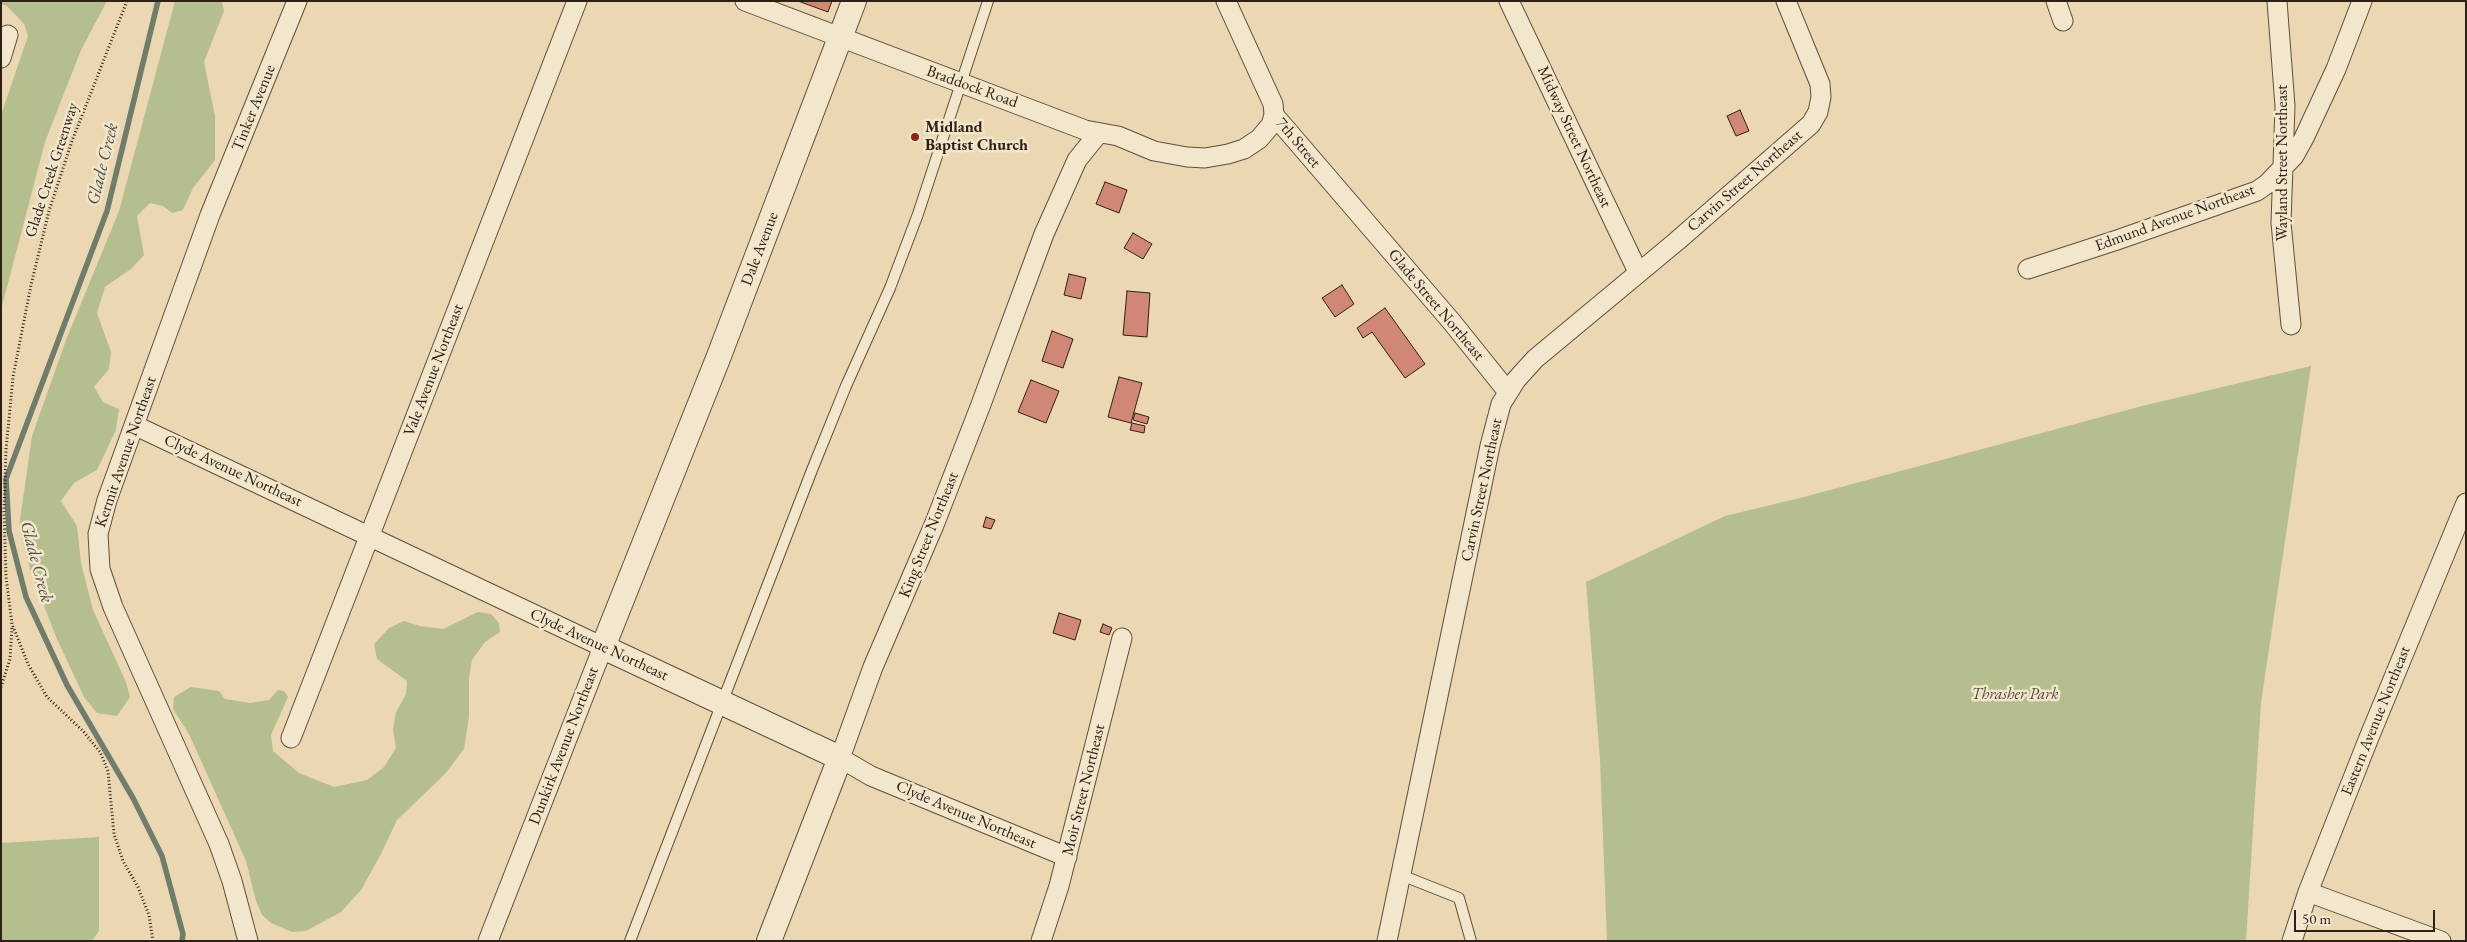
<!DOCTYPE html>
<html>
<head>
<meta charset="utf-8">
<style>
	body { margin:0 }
	#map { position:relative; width:2467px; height:942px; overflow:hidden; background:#ebd8b2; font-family:"EB Garamond",serif }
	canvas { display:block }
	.frame { position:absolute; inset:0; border:2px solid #2f2015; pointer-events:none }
	.scale { position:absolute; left:2294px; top:910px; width:141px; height:22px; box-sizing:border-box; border:2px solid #2f2015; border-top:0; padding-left:6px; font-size:15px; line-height:18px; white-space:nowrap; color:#2f2015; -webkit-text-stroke:4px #f2e6cd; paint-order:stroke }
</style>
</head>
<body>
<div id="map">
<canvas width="2467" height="942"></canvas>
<div class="frame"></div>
<div class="scale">50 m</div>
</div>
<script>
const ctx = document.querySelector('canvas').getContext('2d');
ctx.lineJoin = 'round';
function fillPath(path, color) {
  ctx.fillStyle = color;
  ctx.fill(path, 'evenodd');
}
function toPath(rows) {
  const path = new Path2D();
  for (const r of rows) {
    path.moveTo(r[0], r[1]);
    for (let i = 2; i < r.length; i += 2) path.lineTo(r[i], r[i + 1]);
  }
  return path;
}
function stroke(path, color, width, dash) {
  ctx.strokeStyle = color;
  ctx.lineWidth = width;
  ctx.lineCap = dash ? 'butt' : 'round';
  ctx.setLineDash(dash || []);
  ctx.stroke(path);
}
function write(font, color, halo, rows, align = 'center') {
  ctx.font = font + ' "EB Garamond",serif';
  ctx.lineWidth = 5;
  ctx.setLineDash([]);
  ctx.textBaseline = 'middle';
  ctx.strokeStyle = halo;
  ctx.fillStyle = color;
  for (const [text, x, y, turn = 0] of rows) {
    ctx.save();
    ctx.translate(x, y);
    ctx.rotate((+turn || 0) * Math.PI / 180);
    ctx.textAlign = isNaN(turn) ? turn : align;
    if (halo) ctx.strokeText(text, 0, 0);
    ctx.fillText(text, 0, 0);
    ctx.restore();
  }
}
fillPath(toPath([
	[1,1,107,1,81,50,45,142,1,310,1,115,28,36,24,24,7,6,1,4],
	[175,1,222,1,224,11,204,62,215,116,215,160,193,188,183,210,172,213,163,206,150,203,137,216,144,255,131,269,105,287,97,313,111,352,109,369,94,387,103,402,119,409,116,430,97,470,74,483,61,501,77,526,81,563,93,610,126,682,130,697,117,716,97,713,84,697,56,637,30,569,19,527,32,436,66,340,119,211],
	[2311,366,2261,703,2246,941,1607,941,1600,760,1586,582,1725,516,1804,497,2142,406],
	[478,612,491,614,499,623,500,632,485,642,472,660,469,677,469,717,464,749,445,774,397,820,380,856,361,890,341,912,306,931,292,932,271,923,262,915,256,901,246,861,189,734,173,709,174,697,191,687,219,691,225,699,250,703,269,700,278,690,284,691,288,697,271,735,273,751,299,773,334,787,367,780,384,767,396,748,393,729,396,712,406,694,407,681,377,659,374,644,389,628,404,621,420,626,443,629],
	[99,837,99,931,92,941,1,941,1,843]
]), '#b5bf8e');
stroke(toPath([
	[158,1,107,211,6,479,9,531,26,597,67,685,133,798,162,856,183,934,182,941]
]), '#6f7d6d', 5.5);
const building = toPath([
	[798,1,832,1,828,12,798,1],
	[1740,110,1749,131,1736,136,1727,116,1740,110],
	[1105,182,1127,190,1119,213,1096,204,1105,182],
	[1133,233,1152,244,1143,259,1124,248,1133,233],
	[1069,274,1086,278,1081,299,1064,295,1069,274],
	[1342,285,1354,304,1335,317,1322,298,1342,285],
	[1127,291,1150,293,1147,337,1123,335,1127,291],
	[1385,308,1425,364,1405,378,1372,332,1363,338,1357,328,1385,308],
	[1052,331,1073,339,1063,368,1042,361,1052,331],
	[1119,377,1142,383,1131,423,1108,417,1119,377],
	[1031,380,1059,391,1046,423,1018,412,1031,380],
	[1135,413,1149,417,1147,424,1133,420,1135,413],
	[1132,423,1145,426,1144,433,1130,430,1132,423],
	[986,517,995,520,991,529,983,527,986,517],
	[1059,613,1081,620,1075,640,1053,633,1059,613],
	[1103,624,1112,628,1109,635,1100,632,1103,624]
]);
fillPath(building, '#d18776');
stroke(building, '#2f2015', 1);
const service = toPath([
	[1401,875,1459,898,1471,941],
	[630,941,812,470,846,386,890,288,918,214,988,1]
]);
const minor = toPath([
	[745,1,1085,130,1118,136,1154,151,1187,157,1205,158,1228,154,1244,149,1259,139,1271,125,1274,115],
	[1226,1,1273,104,1274,115,1451,321,1508,392],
	[1509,1,1638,272],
	[2056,1,2063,21],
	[2277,1,2285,106,2281,223,2291,325],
	[1,58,8,35],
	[2028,269,2117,240,2257,191,2267,184,2294,156,2304,138,2336,69,2362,1],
	[134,425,603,647,488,941],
	[291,738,577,1],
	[1067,857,871,776,840,758,873,667,934,525,980,407,1044,234,1077,160,1098,134],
	[2308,892,2441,941],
	[248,941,232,881,219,844,113,607,100,569,98,534,107,500,210,215,297,1],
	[1041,941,1059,886,1122,638],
	[1387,941,1490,446,1501,404,1516,380,1535,359,1677,241,1811,124,1818,112,1821,97,1820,84,1786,1],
	[2292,941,2308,892,2368,740,2466,503]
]);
const tertiary = toPath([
	[769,941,840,758,603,647,719,356,854,1]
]);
stroke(service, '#5e4e3c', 12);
stroke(minor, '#5e4e3c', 21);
stroke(tertiary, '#5e4e3c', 26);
stroke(toPath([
	[127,1,72,141,49,211,31,285,13,377,6,450,4,511,6,577,12,624,28,664,47,697,83,731,100,752,108,771,114,834,123,861,138,887,149,915,153,941],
	[1,687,10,659,12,627]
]), '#2f2015', 3, [1, 2.5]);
stroke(service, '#f2e6cd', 10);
stroke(minor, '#f2e6cd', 19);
stroke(tertiary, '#f2e6cd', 24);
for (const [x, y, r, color] of [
	[915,137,5,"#8f2418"]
]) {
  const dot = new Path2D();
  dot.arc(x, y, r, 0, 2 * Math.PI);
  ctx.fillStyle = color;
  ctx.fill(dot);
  stroke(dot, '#f2e6cd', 2);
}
write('16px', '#2f2015', '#f2e6cd', [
	["Braddock Road",972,87,20],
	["Tinker Avenue",254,108,-68],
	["Midway Street Northeast",1574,137,65],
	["7th Street",1298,143,50],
	["Wayland Street Northeast",2283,163,-90],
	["Glade Creek Greenway",52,170,-72],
	["Carvin Street Northeast",1745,181,-41],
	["Edmund Avenue Northeast",2175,218,-20],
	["Dale Avenue",760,249,-69],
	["Glade Street Northeast",1436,305,50],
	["Vale Avenue Northeast",434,370,-69],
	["Kermit Avenue Northeast",126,452,-71],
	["Clyde Avenue Northeast",233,471,25],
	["Carvin Street Northeast",1482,490,-78],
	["King Street Northeast",929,535,-68],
	["Clyde Avenue Northeast",599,645,25],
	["Eastern Avenue Northeast",2376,721,-68],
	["Dunkirk Avenue Northeast",564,746,-69],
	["Moir Street Northeast",1084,790,-76],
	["Clyde Avenue Northeast",966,815,23]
]);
write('bold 16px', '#2f2015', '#f2e6cd', [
	["Midland",925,128],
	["Baptist Church",925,146]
], 'left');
write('italic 16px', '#504833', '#f2e6cd', [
	["Thrasher Park",2015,695]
]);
write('italic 18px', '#4f4e41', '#f2e6cd', [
	["Glade Creek",103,164,-76],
	["Glade Creek",36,562,75]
]);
</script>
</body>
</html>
